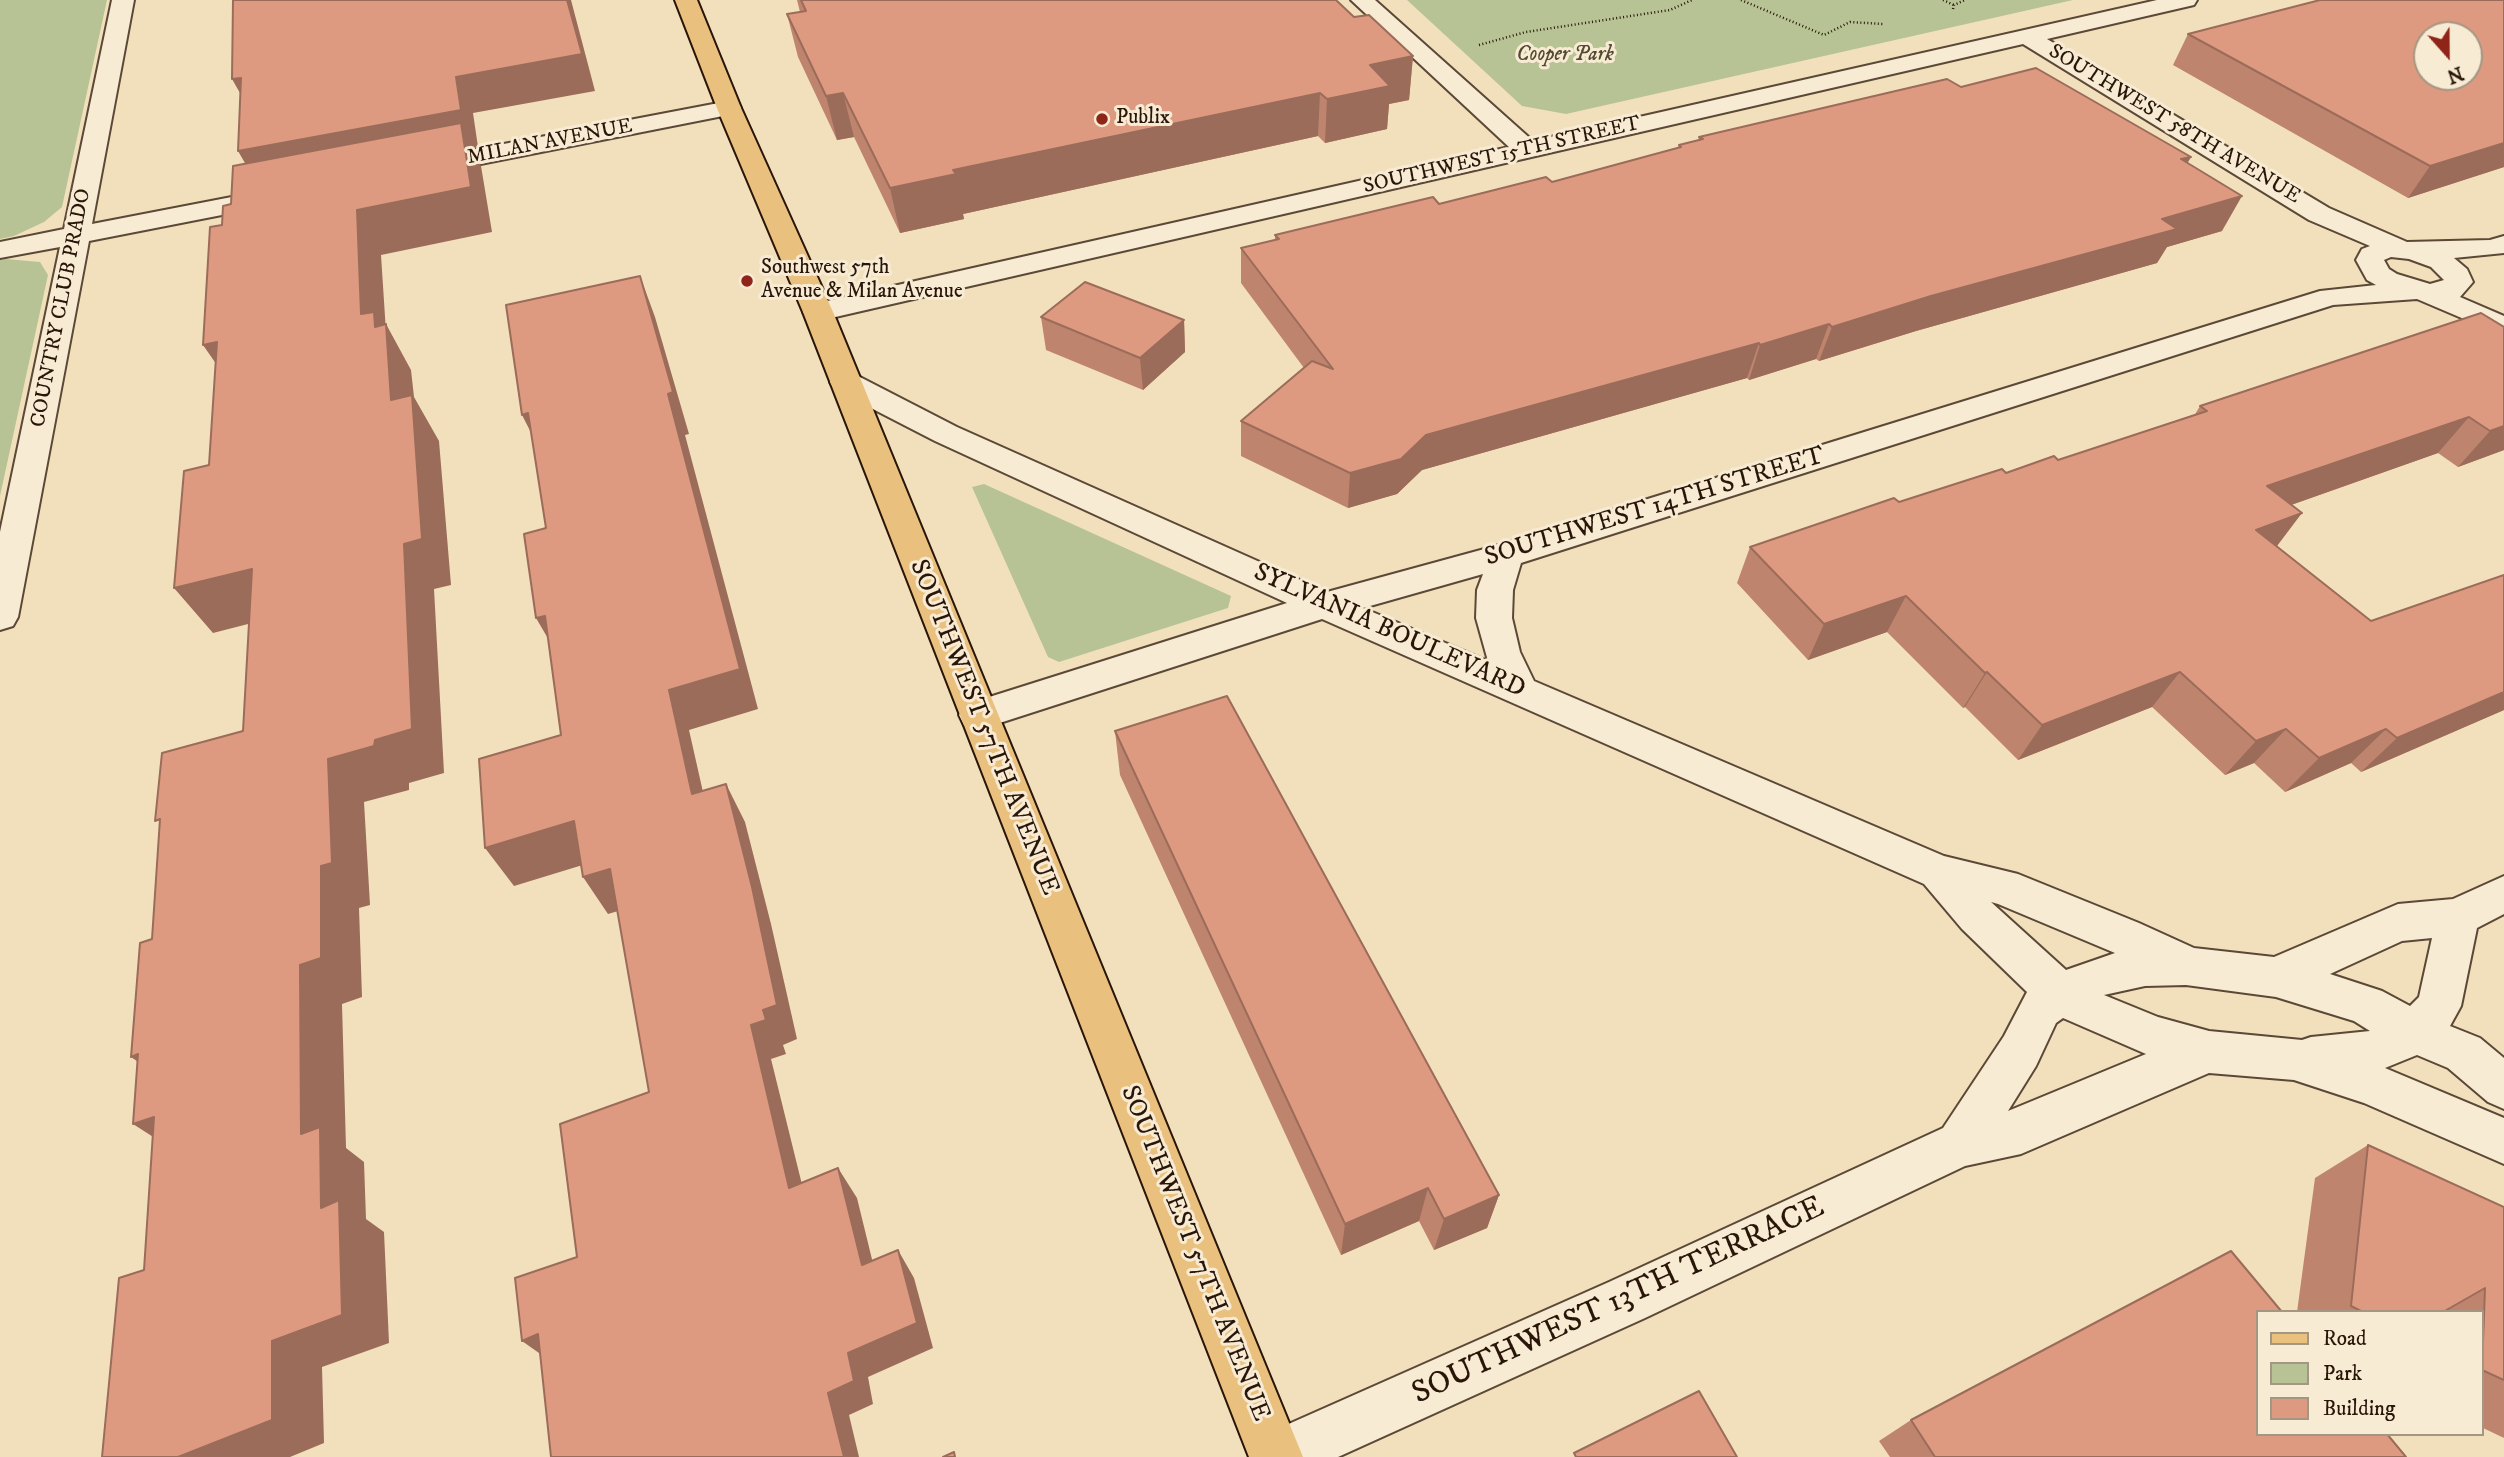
<!DOCTYPE html>
<html>
<head>
<meta charset="utf-8">
<style>
	body { margin:0 }
	#map { position:relative; width:2504px; height:1457px; overflow:hidden; background:#f2e0bd; font-family:"IM FELL DW Pica",serif }
	canvas { display:block }
	.legend { position:absolute; left:2256px; top:1310px; width:228px; height:126px; box-sizing:border-box; background:#f7ebd4; border:2px solid #a59683; margin:0; padding:9px 12px; list-style:none; font-size:21px; color:#291609 }
	.legend li { display:flex; align-items:center; gap:14px; height:35px }
	.legend b { width:35px; border:2px solid #a59683 }
	.north { position:absolute; left:2413px; top:21px; width:70px; height:70px; box-sizing:border-box; background:#f7ebd4; border:2px solid #a59683; border-radius:50%; rotate:159deg; font-size:19px; font-weight:700; line-height:28px; text-align:center; color:#291609 }
	.north::after { content:''; display:block; margin:auto; width:24px; height:32px; background:#8f2418; clip-path:polygon(50% 0,100% 100%,50% 72%,0 100%) }
</style>
</head>
<body>
<div id="map">
<canvas width="2504" height="1457"></canvas>
<ul class="legend">
<li><b style="height:9px;background:#e9c07e"></b>Road</li>
<li><b style="height:19px;background:#b7c394"></b>Park</li>
<li><b style="height:19px;background:#de9a80"></b>Building</li>
</ul>
<div class="north">N</div>
</div>
<script>
const ctx = document.querySelector('canvas').getContext('2d');
ctx.lineJoin = 'round';
function fillPath(path, color) {
  ctx.fillStyle = color;
  ctx.fill(path, 'evenodd');
}
function toPath(rows) {
  const path = new Path2D();
  for (const r of rows) {
    path.moveTo(r[0], r[1]);
    for (let i = 2; i < r.length; i += 2) path.lineTo(r[i], r[i + 1]);
  }
  return path;
}
function stroke(path, color, width, dash) {
  ctx.strokeStyle = color;
  ctx.lineWidth = width;
  ctx.lineCap = dash ? 'butt' : 'round';
  ctx.setLineDash(dash || []);
  ctx.stroke(path);
}
function write(font, color, halo, rows, align = 'center') {
  ctx.font = font + ' "IM FELL DW Pica",serif';
  ctx.lineWidth = 6;
  ctx.setLineDash([]);
  ctx.textBaseline = 'middle';
  ctx.strokeStyle = halo;
  ctx.fillStyle = color;
  for (const [text, x, y, turn = 0] of rows) {
    ctx.save();
    ctx.translate(x, y);
    ctx.rotate((+turn || 0) * Math.PI / 180);
    ctx.textAlign = isNaN(turn) ? turn : align;
    if (halo) ctx.strokeText(text, 0, 0);
    ctx.fillText(text, 0, 0);
    ctx.restore();
  }
}
fillPath(toPath([
	[0,0,107,0,62,207,44,222,14,236,0,239],
	[1407,0,2073,0,1566,114,1522,106],
	[6,259,40,262,48,275,0,496,0,260],
	[984,484,1231,596,1228,608,1059,662,1048,657,972,487]
]), '#b7c394');
const minor = toPath([
	[112,0,134,0,92,224,273,189,282,191,286,197,282,203,273,205,89,241,18,617,13,626,0,630,0,532,60,247,0,258,0,242,64,229,112,0],
	[1351,0,1375,0,1533,141,2157,0,2197,0,2194,5,2047,39,2329,208,2407,242,2490,240,2504,236,2504,253,2454,258,2467,269,2473,282,2460,297,2504,316,2504,336,2417,299,2333,305,1521,563,1513,590,1512,618,1520,652,1534,681,1944,856,2018,874,2139,923,2194,948,2274,957,2398,904,2453,899,2504,876,2504,914,2477,928,2461,1006,2450,1026,2480,1038,2504,1058,2504,1109,2488,1102,2448,1068,2417,1055,2385,1068,2504,1118,2504,1164,2364,1103,2294,1080,2209,1073,2021,1154,1965,1166,1645,1318,1338,1457,1249,1457,1257,1438,1609,1282,1943,1128,2004,1036,2027,992,1962,929,1924,884,1322,619,978,730,964,725,959,715,964,705,1287,603,935,441,834,389,830,382,834,375,845,372,856,375,957,427,1327,592,1499,545,2320,291,2376,285,2367,280,2356,260,2362,249,2370,246,2309,220,2023,44,818,321,808,318,803,312,808,306,818,303,1509,147,1351,0],
	[2391,257,2409,259,2431,267,2444,280,2430,284,2397,274,2389,269,2384,260,2391,257],
	[1483,574,1477,590,1476,618,1488,661,1363,608,1483,574],
	[1991,902,1998,904,2115,953,2066,970,1991,902],
	[2432,938,2419,997,2410,1006,2382,991,2330,974,2402,941,2432,938],
	[2186,985,2276,997,2354,1021,2370,1031,2311,1037,2302,1040,2209,1031,2158,1017,2104,995,2145,986,2186,985],
	[2063,1018,2146,1054,2008,1111,2036,1066,2056,1023,2063,1018],
	[729,101,738,103,741,108,738,113,425,175,416,172,412,167,416,162,425,159,729,101]
]);
const major = toPath([
	[675,0,697,0,741,108,833,312,1303,1457,1249,1457,803,312,717,108,675,0]
]);
stroke(minor, '#5b4836', 4);
stroke(major, '#291609', 4);
stroke(toPath([
	[1741,0,1824,35,1850,22,1883,24],
	[1943,0,1954,5],
	[1953,9,1954,5,1965,0],
	[1479,45,1526,32,1670,10,1692,0]
]), '#291609', 2.5, [1, 2.5]);
fillPath(minor, '#f7ebd4');
fillPath(major, '#e9c07e');
fillPath(toPath([
	[797,0,1336,0,1354,17,1413,56,1409,100,1389,104,1387,129,1325,143,1318,136,963,214,964,219,900,233,854,137,837,140,798,57,787,14,800,12],
	[2504,0,2504,167,2408,198,2173,65,2188,34],
	[1961,87,2191,157,2187,163,2222,231,2167,247,2157,263,1916,331,1819,361,1816,359,1749,380,1747,378,1422,470,1397,494,1348,508,1241,456,1241,421,1304,368,1241,283,1241,248,1275,240,1275,235,1552,182,1678,148,1679,145,1698,141,1699,137],
	[2481,313,2504,450,2458,467,2438,453,2291,505,2277,546,2371,621,2504,575,2504,710,2361,772,2351,763,2285,792,2254,763,2225,775,2152,707,2018,760,1965,707,1963,708,1887,632,1808,660,1737,583,1750,547,1899,502,2006,473,2058,460,2194,416,2200,406],
	[1041,317,1184,320,1185,352,1143,390,1046,350],
	[1115,731,1499,1195,1487,1228,1434,1250,1419,1221,1341,1255,1120,775],
	[2368,1145,2504,1207,2504,1438,2481,1427,2481,1312,2297,1312,2315,1178],
	[1911,1420,2406,1457,1890,1457,1879,1441]
]), '#bf846e');
fillPath(toPath([
	[567,0,571,0,595,91,473,113,478,147,473,148,481,166,492,232,381,255,386,332,386,324,411,370,414,397,439,441,451,585,434,589,444,773,409,783,409,790,364,802,370,905,359,908,362,997,342,1004,346,1148,364,1162,366,1219,384,1232,389,1343,322,1367,324,1443,290,1457,178,1457,272,1341,321,1208,301,1134,260,189,238,151,456,77],
	[1413,56,1409,100,1389,104,1387,129,1325,143,1327,99,1370,65],
	[241,78,253,116,232,79],
	[843,93,854,137,837,140,826,96],
	[1320,93,1318,136,963,214,964,219,900,233,890,188,953,170],
	[2504,143,2504,167,2408,198,2430,166],
	[2191,157,2172,190,2181,159],
	[2242,196,2222,231,2167,247,2157,263,1916,331,1819,361,1832,327,2162,219],
	[640,276,655,317,689,434,685,435,758,709,689,730,712,832,692,794,669,690,668,394],
	[1184,320,1185,352,1143,390,1140,358],
	[1829,324,1816,359,1749,380,1760,345],
	[217,342,235,391,203,345],
	[1759,343,1747,378,1422,470,1397,494,1348,508,1350,473,1426,435],
	[528,413,543,456,522,415],
	[2469,417,2438,453,2240,523,2267,486],
	[2504,426,2504,450,2458,467,2490,431],
	[2302,513,2274,550,2256,530],
	[252,569,287,614,213,633,174,588],
	[1906,596,1887,632,1808,660,1824,624],
	[545,616,560,659,536,618],
	[1987,672,1965,707,1963,708,1985,673],
	[2180,672,2152,707,2018,760,2042,725],
	[2504,692,2504,710,2361,772,2397,738],
	[2286,729,2254,763,2225,775,2256,741],
	[2386,729,2351,763,2285,792,2319,758],
	[726,784,745,822,771,924,797,1039,783,1045,786,1054,771,1059,810,1217,789,1188,751,1025,763,1010],
	[574,821,599,860,514,886,485,848],
	[610,869,635,906,608,914,583,877],
	[138,1054,183,1093,131,1057],
	[154,1117,186,1158,133,1124],
	[838,1168,857,1198,880,1292,862,1265],
	[1428,1188,1419,1221,1341,1255,1345,1224],
	[1499,1195,1487,1228,1434,1250,1444,1219],
	[898,1250,914,1278,933,1348,868,1377,873,1404,849,1415,859,1457,844,1457,828,1393],
	[538,1334,556,1365,522,1341]
]), '#9b6c5a');
const building = toPath([
	[233,0,567,0,582,54,456,77,461,110,238,151,241,78,232,79,233,0],
	[801,0,1336,0,1354,17,1369,15,1413,56,1370,65,1390,86,1327,99,1320,93,953,170,956,174,890,188,843,93,826,96,787,14,806,11,801,0],
	[2320,0,2504,0,2504,143,2430,166,2188,34,2320,0],
	[2427,35,2469,35,2469,77,2427,77,2427,35],
	[2036,68,2191,157,2181,159,2242,196,2162,219,2177,229,1931,296,1832,327,1829,324,1760,345,1759,343,1426,435,1401,459,1350,473,1241,421,1312,361,1333,369,1241,248,1279,239,1275,235,1433,197,1439,204,1546,177,1552,182,1681,147,1679,145,1703,139,1699,137,1947,79,1961,87,2036,68],
	[461,123,471,187,357,210,361,314,374,312,375,327,386,324,391,400,412,395,422,539,404,544,412,729,375,740,374,746,328,759,332,863,321,866,321,958,300,965,301,1134,320,1127,321,1208,339,1200,342,1315,272,1341,272,1420,178,1457,102,1457,119,1278,144,1270,154,1117,133,1124,138,1054,131,1057,140,943,152,939,160,819,155,821,162,753,243,731,252,569,174,588,184,471,209,465,217,342,203,345,210,227,222,225,223,206,231,204,233,166,461,123],
	[640,276,673,392,668,394,740,669,669,690,692,794,726,784,752,887,777,1005,763,1010,766,1020,751,1025,789,1188,838,1168,862,1265,898,1250,917,1323,848,1353,854,1381,828,1393,844,1457,551,1457,538,1334,522,1341,515,1278,577,1257,560,1124,649,1092,610,869,583,877,574,821,485,848,479,759,561,735,545,616,536,618,524,534,546,528,528,413,522,415,506,305,640,276],
	[1085,282,1184,320,1140,358,1041,317,1085,282],
	[2481,313,2504,327,2504,426,2490,431,2469,417,2267,486,2302,513,2256,530,2371,621,2504,575,2504,692,2397,738,2386,729,2319,758,2286,729,2256,741,2180,672,2042,725,1987,672,1985,673,1906,596,1824,624,1750,547,1894,498,1899,502,2002,469,2006,473,2054,456,2058,460,2207,411,2200,406,2481,313],
	[1227,696,1499,1195,1444,1219,1428,1188,1345,1224,1115,731,1227,696],
	[2368,1145,2504,1207,2504,1380,2482,1370,2485,1288,2443,1312,2363,1312,2351,1306,2368,1145],
	[2231,1251,2282,1312,2257,1312,2257,1434,2387,1434,2406,1457,1935,1457,1911,1420,2231,1251],
	[1699,1391,1737,1457,1576,1457,1574,1453,1699,1391],
	[954,1452,955,1457,943,1457,954,1452]
]);
fillPath(building, '#de9a80');
stroke(building, '#9b6c5a', 2);
for (const [x, y, r, color] of [
	[1102,119,7,"#8f2418"],
	[747,281,7,"#8f2418"]
]) {
  const dot = new Path2D();
  dot.arc(x, y, r, 0, 2 * Math.PI);
  ctx.fillStyle = color;
  ctx.fill(dot);
  stroke(dot, '#f7ebd4', 2.5);
}
write('italic 21px', '#544a33', '#f7ebd4', [
	["Cooper Park",1565,56]
]);
write('21px', '#291609', '#f7ebd4', [
	["Publix",1116,119],
	["Southwest 57th",761,269],
	["Avenue & Milan Avenue",761,293]
], 'left');
write('21px', '#291609', '#f7ebd4', [
	["SOUTHWEST 58TH AVENUE",2174,125,31],
	["MILAN AVENUE",550,143,-11],
	["SOUTHWEST 15TH STREET",1502,156,-13],
	["COUNTRY CLUB PRADO",62,308,-79]
]);
write('26px', '#291609', '#f7ebd4', [
	["SOUTHWEST 14TH STREET",1655,508,-17],
	["SYLVANIA BOULEVARD",1389,632,24],
	["SOUTHWEST 57TH AVENUE",983,728,68],
	["SOUTHWEST 57TH AVENUE",1194,1254,68]
]);
write('32px', '#291609', '#f7ebd4', [
	["SOUTHWEST 13TH TERRACE",1619,1302,-25]
]);
</script>
</body>
</html>
